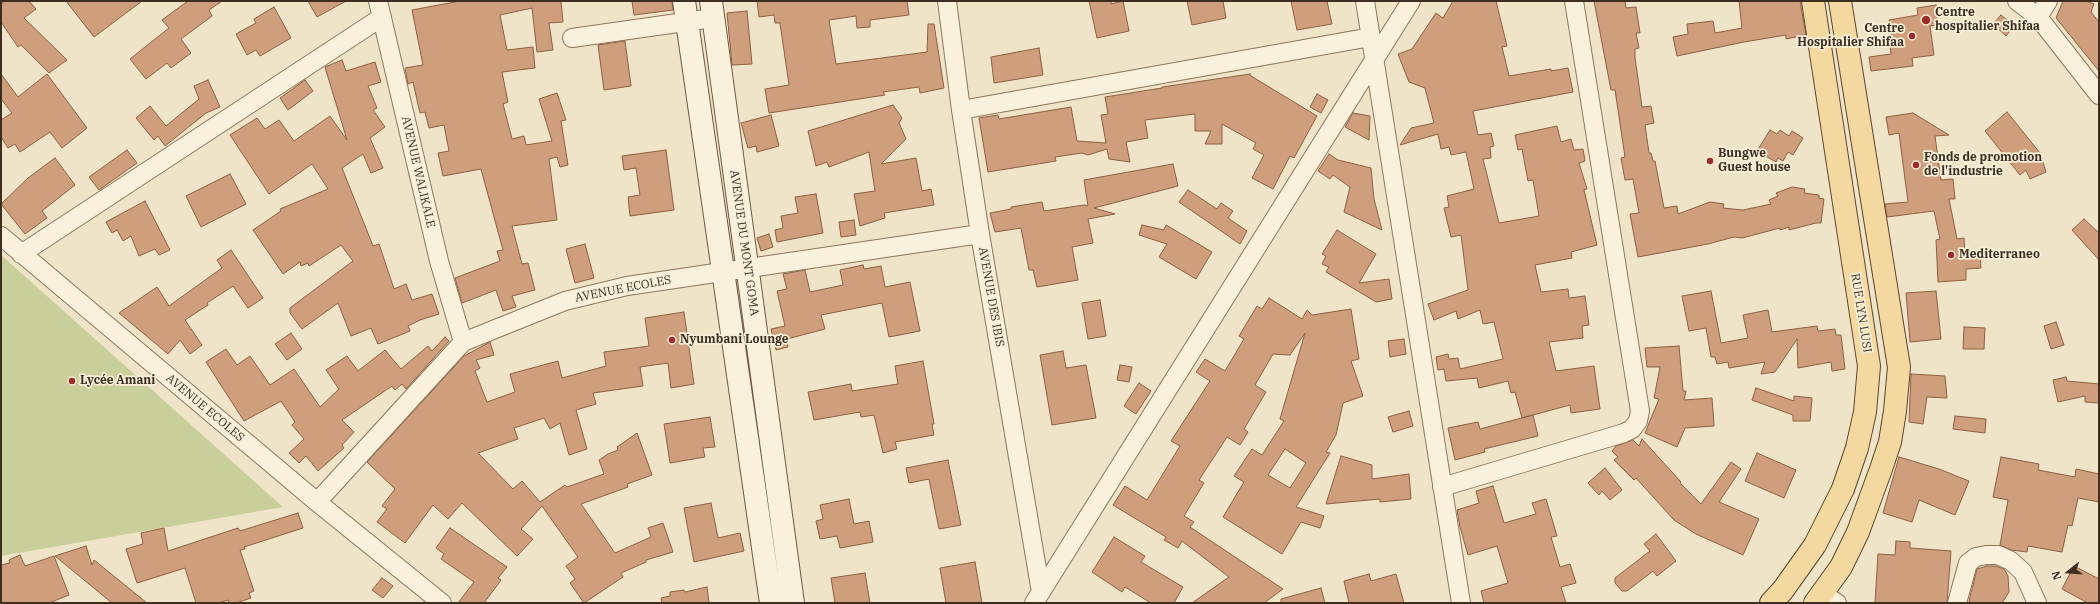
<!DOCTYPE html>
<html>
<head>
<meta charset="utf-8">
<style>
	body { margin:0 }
	#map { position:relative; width:2100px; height:604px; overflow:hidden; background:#f0e4c8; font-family:"IBM Plex Serif",serif }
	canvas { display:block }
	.frame { position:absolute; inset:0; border:2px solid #3d2e20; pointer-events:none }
	.north { position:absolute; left:2048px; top:552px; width:40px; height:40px; -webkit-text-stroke:3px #f7eed8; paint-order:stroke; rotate:253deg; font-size:11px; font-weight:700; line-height:16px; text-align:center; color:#3d2e20 }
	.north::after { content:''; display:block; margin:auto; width:14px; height:18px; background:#3d2e20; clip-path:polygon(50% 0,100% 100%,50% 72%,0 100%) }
</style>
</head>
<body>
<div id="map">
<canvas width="2100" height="604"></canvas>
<div class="frame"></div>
<div class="north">N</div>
</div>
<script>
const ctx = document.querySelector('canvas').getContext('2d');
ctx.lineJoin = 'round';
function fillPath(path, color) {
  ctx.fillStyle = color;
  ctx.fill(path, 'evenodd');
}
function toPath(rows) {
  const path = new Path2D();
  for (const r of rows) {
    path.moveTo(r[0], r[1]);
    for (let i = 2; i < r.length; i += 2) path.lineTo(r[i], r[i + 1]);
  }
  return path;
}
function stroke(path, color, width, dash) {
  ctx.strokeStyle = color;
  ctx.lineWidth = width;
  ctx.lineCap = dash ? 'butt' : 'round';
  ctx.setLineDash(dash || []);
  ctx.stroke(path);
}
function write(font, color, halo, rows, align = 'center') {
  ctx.font = font + ' "IBM Plex Serif",serif';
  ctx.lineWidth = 3.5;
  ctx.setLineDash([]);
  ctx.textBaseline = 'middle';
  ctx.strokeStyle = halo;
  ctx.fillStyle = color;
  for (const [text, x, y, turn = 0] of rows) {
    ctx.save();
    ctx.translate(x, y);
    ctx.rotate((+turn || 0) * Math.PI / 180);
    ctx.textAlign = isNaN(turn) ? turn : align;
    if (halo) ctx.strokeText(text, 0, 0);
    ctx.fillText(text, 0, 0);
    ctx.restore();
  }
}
fillPath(toPath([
	[1,255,283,507,1,556]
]), '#c9cf9b');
const building = toPath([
	[5,1,29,1,36,9,24,18,67,60,49,73,21,45,18,47,1,22,1,4,5,1],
	[66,1,142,1,94,37,66,1],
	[188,1,222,1,209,10,212,16,181,39,191,53,171,68,167,63,146,79,130,59,169,28,162,20,188,1],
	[308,1,346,1,317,17,308,1],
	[460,1,561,1,563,22,549,23,553,50,537,52,532,8,500,15,507,50,533,47,535,68,502,72,508,102,503,104,512,139,524,136,526,145,552,141,539,99,557,93,566,120,561,121,568,165,560,167,557,157,549,159,557,220,512,226,522,264,528,263,535,290,512,296,516,307,503,311,496,290,462,303,455,278,500,261,497,251,503,250,481,169,443,176,438,153,449,151,444,125,429,128,425,112,420,113,413,82,408,84,405,68,423,65,412,10,460,1],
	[632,1,672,1,673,10,634,15,632,1],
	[757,1,907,1,909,15,870,20,870,27,857,28,856,16,829,20,836,64,927,52,928,24,934,24,944,88,920,93,919,87,883,92,885,95,769,113,765,89,789,85,780,23,775,23,774,15,759,17,757,1],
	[1089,1,1111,1,1111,4,1123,1,1129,31,1097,38,1089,1],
	[1187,1,1223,1,1226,18,1192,25,1187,1],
	[1291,1,1327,1,1332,24,1297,30,1291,1],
	[1453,1,1496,1,1507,46,1502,47,1509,76,1551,69,1551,71,1568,68,1573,92,1473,111,1478,135,1491,133,1494,146,1490,147,1491,158,1483,159,1499,223,1539,216,1533,180,1528,181,1522,149,1518,150,1515,135,1557,126,1561,142,1571,139,1574,150,1583,149,1585,161,1579,163,1587,189,1584,190,1597,245,1571,252,1572,258,1535,265,1541,292,1568,289,1569,298,1585,296,1589,325,1582,326,1583,338,1549,342,1556,371,1594,366,1600,409,1571,413,1570,405,1522,418,1515,392,1511,393,1508,381,1479,388,1477,378,1446,381,1444,369,1438,370,1436,357,1448,354,1449,359,1458,358,1460,369,1503,359,1494,322,1483,324,1480,310,1458,319,1456,311,1434,320,1428,304,1468,290,1461,235,1451,237,1444,208,1449,207,1447,196,1474,189,1466,152,1451,155,1449,147,1441,149,1438,134,1400,145,1411,128,1434,123,1425,88,1409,82,1398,54,1412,49,1436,13,1443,18,1453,1],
	[1594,1,1625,1,1626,8,1636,7,1640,33,1636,33,1639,48,1635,49,1635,58,1642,107,1651,106,1654,123,1645,125,1649,153,1651,153,1653,161,1655,161,1664,208,1677,206,1678,214,1710,202,1724,204,1723,208,1743,210,1771,204,1769,200,1778,196,1776,193,1792,187,1805,189,1804,193,1819,195,1819,198,1824,199,1821,223,1816,223,1789,230,1789,227,1780,230,1780,228,1742,238,1734,237,1708,244,1638,257,1630,214,1639,213,1633,179,1625,180,1621,158,1625,157,1615,90,1611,90,1594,1],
	[1739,1,1800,1,1806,35,1786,39,1786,35,1744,42,1677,56,1673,37,1688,34,1687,24,1713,21,1715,33,1742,28,1739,1],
	[2063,1,2086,1,2094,4,2091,12,2099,22,2099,71,2056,18,2063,1],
	[1936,5,1939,25,1930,26,1934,55,1912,58,1913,66,1871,71,1869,57,1891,54,1890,46,1893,45,1889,20,1918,15,1917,8,1936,5],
	[274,7,291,38,260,56,256,50,247,55,236,34,256,23,254,19,274,7],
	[747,11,752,64,732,65,727,13,747,11],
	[2001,15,2014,26,2006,36,1993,24,2001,15],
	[625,41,631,86,604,90,598,45,625,41],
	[1039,48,1043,75,994,83,991,57,1039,48],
	[342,60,346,71,375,62,381,82,368,86,377,108,373,110,385,127,370,138,383,168,371,173,363,154,342,168,373,246,379,244,394,289,406,284,412,300,432,294,439,314,420,320,408,326,410,331,378,344,371,328,351,336,338,303,302,329,290,313,290,308,353,261,341,245,309,266,308,263,301,266,300,262,283,274,253,230,281,211,280,209,328,189,312,164,269,194,230,135,257,118,265,129,279,120,294,141,330,116,347,140,325,67,342,60],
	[1,74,18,97,47,74,87,128,62,148,50,132,20,152,15,144,8,148,1,137,1,120,12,113,1,99,1,74],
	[1250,74,1251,76,1317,116,1294,158,1290,156,1273,189,1252,178,1264,155,1253,149,1256,143,1222,124,1222,144,1205,144,1211,131,1195,131,1195,114,1145,120,1148,138,1126,142,1130,162,1109,159,1107,149,1088,155,1082,153,1055,157,1056,161,988,172,979,118,998,115,999,119,1071,107,1077,141,1106,143,1101,115,1108,114,1105,97,1162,88,1162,87,1250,74],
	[208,80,220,107,206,113,165,146,158,136,154,140,136,118,150,106,166,126,199,99,194,86,208,80],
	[305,80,313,91,288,110,280,98,305,80],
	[1317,94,1328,100,1321,113,1310,107,1317,94],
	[893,105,902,118,899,123,906,139,881,164,916,158,922,191,931,189,934,205,884,213,885,218,860,226,854,194,875,191,869,152,829,167,827,162,816,166,808,131,893,105],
	[2007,112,2040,153,2046,172,2030,179,2026,170,2020,175,1985,131,2007,112],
	[1353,113,1370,116,1369,140,1345,127,1353,113],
	[1913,113,1949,135,1935,136,1941,180,1953,179,1955,199,1949,199,1957,239,1964,238,1965,253,1980,252,1981,268,1966,269,1966,280,1938,282,1936,240,1940,239,1934,211,1887,217,1885,204,1908,202,1899,133,1889,135,1886,117,1913,113],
	[771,115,779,146,757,152,756,146,748,148,741,123,771,115],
	[1770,130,1777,134,1780,130,1789,136,1792,131,1803,138,1793,155,1788,152,1783,161,1778,158,1776,162,1757,151,1770,130],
	[127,150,137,163,99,190,89,177,127,150],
	[666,150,674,210,630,216,628,197,640,195,636,168,624,170,622,156,666,150],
	[1329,154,1338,160,1371,168,1374,199,1382,230,1344,212,1350,187,1333,175,1330,179,1318,171,1329,154],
	[55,158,75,185,42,211,47,218,25,234,1,204,28,178,55,158],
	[1173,164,1178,186,1094,208,1115,214,1088,219,1093,243,1072,247,1078,280,1037,287,1033,270,1029,270,1021,228,995,232,990,213,1011,209,1011,207,1042,202,1044,211,1084,205,1088,206,1084,180,1173,164],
	[230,174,246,204,201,227,186,196,230,174],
	[1188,190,1217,209,1221,203,1233,211,1228,218,1247,231,1240,244,1179,202,1188,190],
	[816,194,823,233,777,242,775,230,783,228,781,216,798,213,795,197,816,194],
	[145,201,170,250,159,255,155,249,139,256,131,236,123,241,117,230,112,233,106,222,145,201],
	[2084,219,2099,233,2099,260,2072,230,2084,219],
	[854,220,856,235,841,237,839,222,854,220],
	[1142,225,1164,230,1166,225,1212,252,1196,279,1159,257,1167,244,1139,235,1142,225],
	[1337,230,1376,254,1359,283,1389,279,1392,299,1376,302,1326,272,1329,267,1322,264,1326,256,1322,254,1337,230],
	[769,234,773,247,761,251,757,238,769,234],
	[585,244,594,278,575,283,566,249,585,244],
	[231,250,263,298,248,308,233,286,207,303,208,305,185,320,202,345,190,354,180,340,168,354,119,313,157,287,169,306,222,268,217,260,231,250],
	[863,265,864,269,881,266,885,287,910,282,920,331,889,337,882,303,821,315,825,329,787,339,788,347,776,350,771,329,785,326,777,291,787,289,783,274,805,270,810,292,843,285,840,270,863,265],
	[1711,291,1721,343,1748,338,1743,315,1768,310,1772,332,1817,326,1818,331,1835,329,1836,335,1841,335,1845,369,1832,371,1831,362,1798,368,1797,339,1775,372,1761,374,1765,362,1729,368,1728,362,1717,364,1715,357,1711,357,1706,328,1689,331,1682,296,1711,291],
	[1936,291,1941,339,1910,342,1906,293,1936,291],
	[1269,298,1302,319,1307,310,1312,315,1351,309,1359,359,1351,361,1363,396,1343,403,1336,435,1326,452,1330,453,1296,507,1324,516,1320,528,1301,522,1282,554,1223,517,1244,482,1234,476,1252,449,1262,455,1284,421,1280,419,1305,333,1290,355,1273,354,1255,385,1266,392,1244,429,1248,432,1240,445,1227,437,1199,480,1204,483,1184,516,1194,522,1190,527,1283,589,1264,603,1192,603,1229,577,1182,541,1178,548,1164,540,1166,537,1113,505,1125,486,1147,500,1180,446,1171,441,1210,381,1196,372,1205,359,1225,371,1244,339,1239,336,1257,306,1262,309,1269,298],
	[1285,449,1306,463,1290,488,1268,475,1285,449],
	[1100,300,1106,336,1088,339,1082,303,1100,300],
	[684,312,694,384,671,388,668,363,640,367,643,386,593,393,596,404,576,410,587,449,569,455,560,423,550,429,544,418,514,428,518,439,478,453,513,489,522,481,540,502,565,485,567,487,604,474,599,460,608,454,618,450,617,447,637,433,652,475,627,484,628,487,581,504,615,553,651,537,648,528,663,523,673,552,646,560,646,562,621,573,623,577,584,603,570,583,575,579,566,566,578,557,542,506,521,529,533,539,517,556,462,503,448,519,433,505,405,543,377,522,387,509,382,506,395,489,367,462,464,356,490,342,494,355,476,360,480,368,475,371,487,402,515,392,510,374,558,361,562,378,606,366,604,352,649,346,645,318,684,312],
	[2056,322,2064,345,2051,349,2044,326,2056,322],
	[1964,327,1985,328,1984,349,1963,349,1964,327],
	[291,333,302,349,287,360,275,344,291,333],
	[445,337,449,341,406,389,402,384,395,390,392,386,342,420,354,432,342,445,344,448,318,471,306,456,299,463,289,453,304,439,292,425,295,422,281,401,244,421,206,362,226,349,237,365,250,356,270,385,294,369,320,407,339,389,326,370,347,356,358,371,385,350,401,369,428,346,432,351,445,337],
	[1404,339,1406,354,1390,357,1388,341,1404,339],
	[1679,346,1683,391,1686,391,1684,400,1712,398,1714,426,1685,428,1677,447,1645,433,1659,399,1654,398,1660,367,1647,367,1645,348,1679,346],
	[1063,351,1066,368,1086,365,1096,418,1052,425,1040,355,1063,351],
	[923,361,934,424,932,424,934,435,895,442,897,449,883,453,874,415,861,417,860,412,814,420,808,392,851,384,852,391,898,384,895,366,923,361],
	[1120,365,1132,367,1129,382,1117,380,1120,365],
	[1911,374,1945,376,1947,398,1927,397,1923,424,1909,422,1911,374],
	[2066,377,2067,381,2099,384,2099,403,2085,402,2085,396,2058,402,2053,380,2066,377],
	[1139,383,1151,391,1136,414,1124,406,1139,383],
	[1756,388,1794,401,1794,396,1812,398,1810,421,1793,421,1793,415,1752,400,1756,388],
	[1409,411,1413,426,1393,432,1388,417,1409,411],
	[1533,415,1538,436,1484,449,1485,452,1455,460,1448,428,1478,422,1480,429,1533,415],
	[1955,416,1986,419,1985,433,1953,429,1955,416],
	[710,417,715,447,703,448,705,457,670,463,664,424,710,417],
	[1642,439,1681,482,1680,483,1701,504,1731,462,1741,469,1719,502,1759,519,1743,555,1696,534,1674,520,1636,478,1634,480,1614,460,1618,457,1612,451,1616,446,1633,440,1639,446,1642,439],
	[1757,453,1796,470,1784,498,1745,481,1757,453],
	[1341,456,1372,465,1372,479,1409,474,1411,499,1380,502,1380,499,1326,504,1341,456],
	[1899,457,1939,469,1969,481,1955,515,1919,500,1912,522,1883,513,1899,457],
	[2001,457,2039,464,2038,470,2075,477,2076,469,2099,474,2099,502,2078,498,2072,526,2068,525,2062,552,2028,546,2027,552,2011,550,2000,545,2008,500,1993,497,2001,457],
	[948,460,961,525,939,529,929,479,909,483,906,468,948,460],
	[1605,468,1622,490,1610,500,1602,491,1599,495,1588,483,1605,468],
	[1493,486,1504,523,1536,514,1532,503,1546,499,1557,536,1551,537,1560,567,1570,564,1576,583,1561,587,1566,603,1484,603,1481,591,1508,583,1497,546,1468,555,1460,527,1457,510,1479,503,1476,491,1493,486],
	[849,499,854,524,869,521,873,542,840,548,837,536,820,539,816,521,823,519,820,505,849,499],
	[711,503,718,538,740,533,744,551,694,562,684,508,711,503],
	[298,513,303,528,244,547,245,549,240,550,254,591,249,593,251,598,236,603,229,603,228,600,218,603,196,603,185,568,137,583,126,549,143,544,141,533,164,528,168,551,238,528,240,531,298,513],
	[450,528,507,567,498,578,501,580,484,603,458,603,474,582,441,559,444,554,436,548,450,528],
	[1656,534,1676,561,1657,576,1653,571,1627,591,1622,591,1615,583,1615,578,1650,551,1644,544,1656,534],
	[1114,537,1145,556,1141,562,1183,587,1174,603,1151,603,1125,587,1122,592,1092,572,1114,537],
	[1896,541,1910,542,1910,548,1951,551,1947,603,1875,603,1878,554,1895,555,1896,541],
	[86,546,92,565,94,560,147,603,112,603,55,556,86,546],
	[20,555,25,566,54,556,69,595,49,603,1,603,1,565,10,563,9,560,20,555],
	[975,562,982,603,946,603,940,568,975,562],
	[1987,566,1996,566,2004,569,2008,576,2009,592,2002,603,1971,603,1969,601,1977,569,1987,566],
	[2074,566,2099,579,2099,603,2088,603,2062,589,2074,566],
	[865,573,870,603,835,603,831,578,865,573],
	[1369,574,1371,581,1396,574,1404,603,1349,603,1344,581,1369,574],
	[382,578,393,586,383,598,372,590,382,578],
	[707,587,709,603,662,603,661,598,670,596,670,592,684,590,685,592,707,587],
	[1321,588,1325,603,1281,603,1281,599,1321,588]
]);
fillPath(building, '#cf9f7d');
stroke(building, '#8d5f41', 1);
const street = toPath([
	[378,1,439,261,463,342],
	[947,1,961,110,980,234,1041,592],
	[1365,1,1461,603],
	[2017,1,2038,17,2099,95],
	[2038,17,2048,1],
	[572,38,713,18],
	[961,110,1371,37],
	[1,236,317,502,442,603],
	[21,254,382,17],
	[1442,487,1624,433,1632,429,1638,421,1640,411,1574,1],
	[317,502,463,342,565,301,627,286,980,234],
	[1823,594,1837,603],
	[1034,603,1411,1],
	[1957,603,1968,563,1976,557,1986,555,1998,555,2011,561,2023,572,2037,603]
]);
const secondary = toPath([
	[684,1,771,603],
	[711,1,793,603]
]);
const primary = toPath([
	[1771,603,1783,590,1815,545,1843,489,1857,448,1865,412,1869,366,1813,1],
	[1815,603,1841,567,1858,532,1881,469,1890,442,1895,411,1899,367,1840,1]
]);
stroke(street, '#8d765c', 20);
stroke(secondary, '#6f573f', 24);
stroke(primary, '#5b4430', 24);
stroke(street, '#faf1dc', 18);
stroke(secondary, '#faf1dc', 22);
stroke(primary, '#f3d9a0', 22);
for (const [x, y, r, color] of [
	[1926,20,5,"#9e2a2b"],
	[1912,36,4,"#9e2a2b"],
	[1710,161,4,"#9e2a2b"],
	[1916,165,4,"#9e2a2b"],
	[1951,255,4,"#9e2a2b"],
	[672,340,4,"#9e2a2b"],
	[72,381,4,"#9e2a2b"]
]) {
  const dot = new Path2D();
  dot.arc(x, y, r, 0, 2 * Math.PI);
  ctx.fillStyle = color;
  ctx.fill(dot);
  stroke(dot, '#f7eed8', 1.5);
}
write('bold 12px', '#3d2e20', '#f7eed8', [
	["Centre",1935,13],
	["hospitalier Shifaa",1935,27],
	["Centre",1904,29,"right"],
	["Hospitalier Shifaa",1904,43,"right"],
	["Bungwe",1718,154],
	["Guest house",1718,168],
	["Fonds de promotion",1924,158],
	["de l'industrie",1924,172],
	["Mediterraneo",1959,255],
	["Nyumbani Lounge",680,340],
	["Lycée Amani",80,381]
], 'left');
write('12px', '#3d2e20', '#f7eed8', [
	["AVENUE WALIKALE",418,172,77],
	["AVENUE DU MONT GOMA",744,243,82],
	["AVENUE ECOLES",623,289,-11],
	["AVENUE DES IBIS",991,297,80],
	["RUE LYN LUSI",1861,313,81],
	["AVENUE ECOLES",205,408,40]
]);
</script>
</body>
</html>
